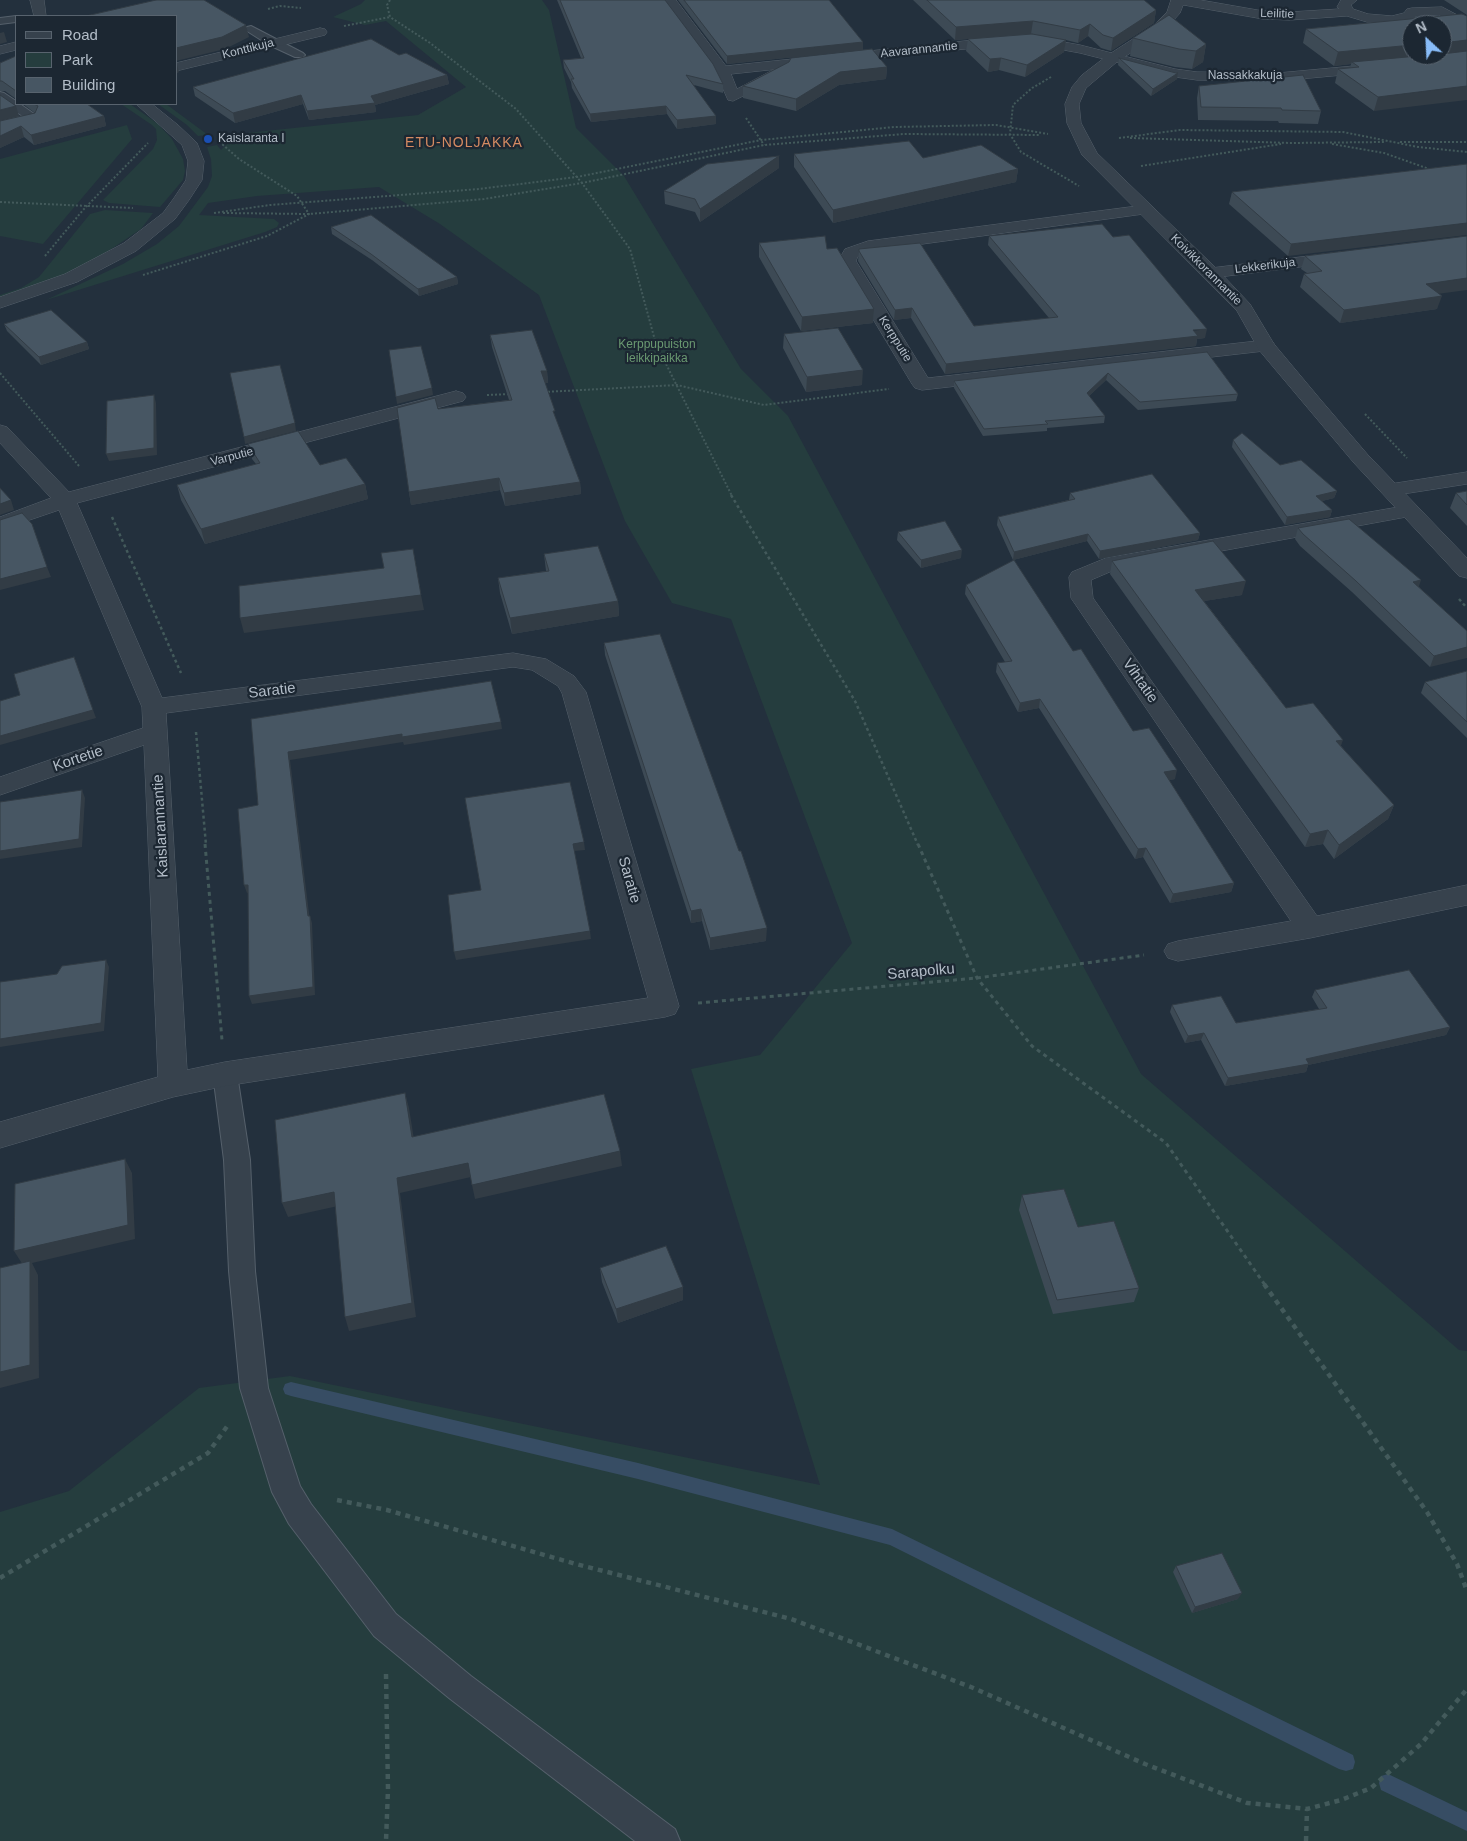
<!DOCTYPE html>
<html>
<head>
<meta charset="utf-8">
<style>
	body { margin:0 }
	#map { position:relative; width:1467px; height:1841px; overflow:hidden; background:#23303d; font-family:Arial,sans-serif }
	canvas { display:block }
	.legend { position:absolute; left:15px; top:15px; width:162px; height:90px; box-sizing:border-box; background:#1c2732; border:1px solid #58636e; margin:0; padding:6px 9px; list-style:none; font-size:15px; color:#b3bdc8 }
	.legend li { display:flex; align-items:center; gap:10px; height:25px }
	.legend b { width:25px; border:1px solid #58636e }
	.north { position:absolute; left:1402px; top:15px; width:50px; height:50px; box-sizing:border-box; background:#1c2732; border:1px solid #58636e; border-radius:50%; rotate:335deg; font-size:14px; font-weight:700; line-height:20px; text-align:center; color:#b3bdc8 }
	.north::after { content:''; display:block; margin:auto; width:18px; height:22px; background:#88bcf8; clip-path:polygon(50% 0,100% 100%,50% 72%,0 100%) }
</style>
</head>
<body>
<div id="map">
<canvas width="1467" height="1841"></canvas>
<ul class="legend">
<li><b style="height:6px;background:#37424d"></b>Road</li>
<li><b style="height:14px;background:#253d3e"></b>Park</li>
<li><b style="height:14px;background:#475663"></b>Building</li>
</ul>
<div class="north">N</div>
</div>
<script>
const ctx = document.querySelector('canvas').getContext('2d');
ctx.lineJoin = 'round';
function fillPath(path, color) {
  ctx.fillStyle = color;
  ctx.fill(path, 'evenodd');
}
function toPath(rows) {
  const path = new Path2D();
  for (const r of rows) {
    path.moveTo(r[0], r[1]);
    for (let i = 2; i < r.length; i += 2) path.lineTo(r[i], r[i + 1]);
  }
  return path;
}
function stroke(path, color, width, dash) {
  ctx.strokeStyle = color;
  ctx.lineWidth = width;
  ctx.lineCap = dash ? 'butt' : 'round';
  ctx.setLineDash(dash || []);
  ctx.stroke(path);
}
function write(font, color, halo, rows, align = 'center') {
  ctx.font = font + ' Arial,sans-serif';
  ctx.lineWidth = 4.5;
  ctx.setLineDash([]);
  ctx.textBaseline = 'middle';
  ctx.strokeStyle = halo;
  ctx.fillStyle = color;
  for (const [text, x, y, turn = 0] of rows) {
    ctx.save();
    ctx.translate(x, y);
    ctx.rotate((+turn || 0) * Math.PI / 180);
    ctx.textAlign = isNaN(turn) ? turn : align;
    if (halo) ctx.strokeText(text, 0, 0);
    ctx.fillText(text, 0, 0);
    ctx.restore();
  }
}
fillPath(toPath([
	[365,0,542,0,549,10,576,128,624,176,741,369,788,416,1141,1074,1459,1350,1467,1351,1467,1841,0,1841,0,1512,69,1491,199,1388,290,1376,820,1485,691,1069,760,1055,852,943,731,619,672,603,625,521,539,295,440,224,379,187,257,196,208,203,199,215,274,219,279,223,277,227,265,232,46,300,123,264,157,244,179,226,208,187,212,176,211,159,207,147,217,145,221,150,237,134,418,115,466,87,386,21,365,25,333,17,361,4],
	[121,104,130,104,158,124,172,139,183,159,185,171,183,180,160,207,109,203,103,200,153,149,157,140,156,129,152,125],
	[158,104,166,104,208,135,198,136,187,125],
	[127,125,132,139,43,244,0,236,0,159],
	[105,210,153,213,141,229,104,254,64,275,0,299,0,295,21,288,39,277,90,214]
]), '#253d3e');
fillPath(toPath([
	[291,1382,638,1463,892,1529,1353,1755,1355,1762,1353,1769,1346,1771,1339,1769,890,1545,638,1479,291,1396,285,1394,283,1389,285,1384,291,1382],
	[1388,1774,1467,1812,1467,1831,1381,1790,1379,1783,1381,1776,1388,1774]
]), '#374d64');
const service = toPath([
	[16,16,18,16,16,16,16,22,0,24,0,18,16,16],
	[251,26,303,53,305,55,303,57,295,57,269,45,247,31,245,29,247,27,251,26],
	[0,92,4,93,16,101,16,104,20,104,40,118,38,121,0,131,0,123,24,117,0,101,0,92],
	[225,1064,234,1067,237,1074,250,1160,255,1271,268,1388,300,1486,311,1504,396,1614,471,1676,675,1829,680,1841,635,1841,449,1698,374,1636,289,1524,272,1492,240,1388,229,1271,224,1160,213,1074,216,1067,225,1064]
]);
const minor = toPath([
	[662,0,676,0,726,66,1012,36,1031,36,1080,45,1175,69,1197,72,1278,73,1375,64,1380,65,1382,68,1380,71,1375,72,1278,81,1197,80,1175,77,1080,53,1031,44,1012,44,731,74,737,89,771,71,776,70,781,71,783,74,781,77,733,101,728,100,715,71,662,0],
	[1171,0,1200,0,1263,11,1290,12,1339,9,1337,7,1341,0,1357,0,1351,5,1353,9,1368,14,1392,16,1404,13,1407,9,1412,8,1442,7,1467,20,1467,30,1439,15,1416,16,1414,19,1392,24,1367,22,1347,16,1290,20,1263,19,1178,4,1171,0],
	[320,28,325,29,327,32,325,35,176,71,176,63,320,28],
	[16,42,16,50,0,54,0,46,16,42],
	[1145,205,1151,207,1153,210,1151,213,871,251,858,256,856,261,928,378,1266,340,1273,342,1275,346,1273,350,922,390,915,388,912,384,838,261,845,249,868,241,1145,205],
	[1341,252,1347,253,1350,257,1347,261,1211,278,1205,277,1202,273,1205,269,1211,268,1341,252],
	[456,391,463,393,466,397,463,401,77,503,162,698,513,653,546,659,574,676,586,692,679,1006,675,1014,665,1017,225,1086,173,1097,0,1148,0,1122,158,1077,144,745,0,795,0,777,143,728,142,707,59,510,0,530,0,517,51,498,0,443,0,425,7,427,69,492,456,391],
	[513,667,532,670,558,686,562,693,648,998,225,1062,187,1070,166,713,513,667],
	[1467,472,1467,484,1390,496,1383,494,1380,490,1383,486,1390,484,1467,472],
	[1410,505,1417,507,1421,511,1417,515,1112,571,1091,580,1093,598,1317,916,1467,885,1467,905,1310,938,1178,961,1168,958,1164,951,1168,944,1178,941,1291,921,1071,598,1069,577,1072,572,1106,558,1410,505]
]);
const tertiary = toPath([
	[30,0,44,0,46,16,34,16,30,0],
	[1171,0,1185,0,1180,13,1163,32,1118,61,1086,88,1079,104,1081,123,1097,153,1217,269,1250,304,1274,344,1320,399,1368,455,1467,558,1467,578,1459,576,1354,463,1259,350,1237,311,1082,155,1067,123,1065,104,1072,87,1082,75,1108,55,1153,26,1167,12,1171,0],
	[136,104,152,104,178,125,197,143,204,161,202,180,189,200,175,219,136,251,77,282,0,308,0,297,65,274,124,243,163,213,174,198,186,180,188,161,182,145,136,104]
]);
stroke(service, '#55606b', 2);
stroke(minor, '#55606b', 1);
stroke(tertiary, '#55606b', 1);
stroke(toPath([
	[390,0,387,5,390,17,430,43,516,109,582,183,630,249,656,344,732,496],
	[268,9,280,6,301,8],
	[344,26,390,17],
	[1051,77,1032,88,1013,105,1010,134,1021,152,1079,186],
	[746,118,764,145],
	[1119,138,1180,130,1343,132,1418,147,1467,152],
	[1130,138,1291,143,1384,142],
	[1400,142,1467,142],
	[1332,144,1384,153,1432,170],
	[1141,166,1281,144],
	[0,202,133,208],
	[214,213,270,205,479,189,577,177,761,140,894,127,996,125,1048,134],
	[223,213,309,214,484,199,582,183,764,145,904,134,1040,135],
	[45,256,83,210,148,143],
	[143,275,267,236,309,214,297,196,239,159,222,144],
	[0,373,79,466],
	[544,392,677,385,764,405,889,389],
	[487,395,510,394],
	[1365,414,1407,458]
]), '#435a5b', 2, [2, 2]);
stroke(toPath([
	[731,495,855,701,918,845],
	[112,517,181,673],
	[1459,599,1467,608],
	[196,732,206,845]
]), '#435a5b', 2.5, [3, 3]);
stroke(toPath([
	[205,844,222,1040],
	[918,844,977,978,1032,1046,1166,1143,1265,1285],
	[698,1003,977,978,1144,955]
]), '#435a5b', 3, [4, 4]);
stroke(toPath([
	[1264,1284,1427,1512,1457,1564,1467,1591],
	[337,1500,387,1510,576,1564,791,1619,971,1687,1145,1764,1247,1803,1307,1809,1341,1800,1371,1788,1421,1744,1467,1689],
	[0,1578,208,1453,228,1425],
	[386,1674,388,1789,386,1841],
	[1306,1841,1307,1809]
]), '#435a5b', 4.5, [5, 5]);
fillPath(service, '#37424d');
fillPath(minor, '#37424d');
fillPath(tertiary, '#37424d');
fillPath(toPath([
	[557,0,665,0,723,84,723,93,694,85,716,124,677,129,667,114,591,122,572,88,571,82,564,68,563,60,581,58],
	[678,0,829,0,863,42,863,50,727,64],
	[913,0,1144,0,1156,10,1154,23,1111,51,1101,48,1088,36,1078,43,1066,40,1064,52,1025,77,999,70,988,72,966,51,968,39,955,40],
	[1444,0,1467,0,1467,15],
	[1462,14,1374,111,1335,83,1338,69,1350,68,1351,64,1334,66,1303,43,1306,29],
	[1133,38,1206,44,1203,62,1192,69,1175,67,1130,56],
	[399,55,447,75,449,84,375,105,376,112,309,120,303,104,235,123,195,96,193,87],
	[16,56,16,99,5,91,0,91,0,63],
	[1119,58,1178,73,1177,79,1151,96,1118,65],
	[887,67,886,79,839,85,796,111,743,98,743,86],
	[1199,86,1321,111,1318,124,1279,123,1278,121,1198,120,1197,98],
	[0,95,19,116,35,113,23,104,87,104,104,116,106,126,34,145,24,137,0,148],
	[794,154,923,158,1018,169,1016,182,833,223,794,167],
	[1467,164,1288,256,1229,204,1232,192],
	[779,168,700,222,695,212,665,204,664,191],
	[331,227,457,277,458,284,419,296,372,260,332,234],
	[989,236,1205,338,1197,339,1196,346,945,374,911,318,894,320,858,261,859,251,974,326,1049,318,988,245],
	[759,243,827,249,874,309,873,323,801,331,759,257],
	[1305,256,1439,294,1437,309,1340,323,1300,287,1304,274,1307,273,1301,269],
	[4,324,87,342,89,349,41,365,7,331],
	[784,334,862,385,806,392,783,348],
	[490,335,547,371,548,383,545,383,555,417,580,482,581,494,505,506,500,490,411,505,409,492,438,409,509,400,492,347],
	[1207,352,1238,394,1236,401,1138,410,1106,380,1089,396,1105,416,1104,423,1047,428,1047,431,983,436,954,388,954,381],
	[1233,440,1280,465,1337,491,1334,498,1322,501,1332,510,1330,517,1285,525,1232,447],
	[248,444,320,465,365,484,368,499,205,544,181,500,177,485,256,464,252,459],
	[1467,491,1467,526,1450,508,1456,493],
	[1070,493,1200,533,1198,540,1099,559,1087,541,1013,560,997,525,998,517,1069,500],
	[1298,528,1419,587,1467,631,1430,667,1352,592,1300,546,1295,539],
	[898,532,961,558,921,568,897,540],
	[544,554,618,601,619,616,512,634,500,593,498,578,546,571],
	[1112,561,1242,595,1204,601,1286,708,1341,746,1394,805,1388,819,1334,859,1323,844,1305,847,1110,574],
	[966,585,1073,651,1133,731,1175,779,1169,780,1234,883,1231,892,1170,903,1143,857,1135,859,1039,708,1018,712,996,672,997,663,1005,662,965,594],
	[604,643,739,851,766,941,710,950,702,921,691,923,605,655],
	[1467,671,1467,738,1421,693,1425,682],
	[1315,990,1450,1027,1446,1035,1308,1065,1306,1072,1225,1086,1201,1040,1185,1043,1170,1012,1172,1005,1236,1023,1319,1009,1312,997],
	[1022,1195,1078,1227,1139,1288,1134,1302,1053,1314,1019,1210],
	[600,1268,683,1287,683,1300,618,1323,602,1282],
	[1176,1566,1238,1599,1192,1613,1173,1572]
]), '#3d4a55');
fillPath(toPath([
	[1156,10,1154,23,1111,51,1113,38],
	[1033,21,1031,34,955,40,956,27],
	[1090,24,1088,36,1078,43,1080,30],
	[246,25,249,37,225,49,176,61,179,72,176,74,176,48],
	[4,32,7,42,0,44,0,33],
	[1066,40,1064,52,1025,77,1027,65],
	[1467,40,1467,54,1352,62,1351,64,1334,66,1338,52,1412,45,1412,55,1442,55,1442,43],
	[863,42,863,50,727,64,727,56],
	[1206,44,1203,62,1192,69,1196,51],
	[1001,58,999,70,988,72,990,59],
	[887,67,886,79,839,85,796,111,796,99,840,72],
	[1178,73,1177,79,1151,96,1153,89],
	[447,75,449,84,375,105,376,112,309,120,307,111,371,96],
	[1467,86,1467,100,1374,111,1378,97],
	[301,95,303,104,235,123,233,113],
	[16,106,19,116,0,121,0,110],
	[666,106,667,114,591,122,590,114],
	[104,116,106,126,34,145,31,135],
	[716,116,716,124,677,129,677,120],
	[21,126,24,137,0,148,0,136],
	[779,156,779,168,700,222,700,209],
	[1018,169,1016,182,833,223,833,210],
	[1467,223,1467,235,1288,256,1291,244],
	[457,277,458,284,419,296,418,289],
	[1467,278,1467,290,1422,296,1426,284],
	[1442,296,1437,309,1340,323,1344,310],
	[912,308,911,318,894,320,895,310],
	[874,309,873,323,801,331,802,317],
	[1207,329,1205,338,1197,339,1196,346,945,374,946,364],
	[87,342,89,349,41,365,39,357],
	[863,370,862,385,806,392,807,377],
	[541,371,547,371,548,383,542,383],
	[1108,373,1106,380,1085,400,1087,393],
	[432,388,433,395,397,404,396,397],
	[154,395,156,403,157,455,109,461,106,454],
	[295,423,296,431,245,444,244,437],
	[499,478,500,490,411,505,409,492],
	[580,482,581,494,505,506,504,493],
	[365,484,368,499,205,544,201,529],
	[1337,491,1334,498,1314,503,1316,496],
	[11,500,14,510,0,515,0,504],
	[1332,510,1330,517,1285,525,1287,517],
	[1200,533,1198,540,1099,559,1100,551],
	[1088,534,1087,541,1013,560,1014,552],
	[962,550,961,558,921,568,921,560],
	[47,567,51,577,0,590,0,579],
	[1421,580,1417,592,1413,582],
	[1246,581,1242,595,1192,603,1195,590],
	[421,595,424,610,244,633,240,618],
	[618,601,619,616,512,634,510,618],
	[1467,647,1467,658,1430,667,1434,656],
	[74,657,96,718,0,745,0,736],
	[1040,699,1039,708,1018,712,1020,703],
	[501,722,502,729,404,745,403,742,290,760,310,921,310,916,312,923,315,995,252,1004,249,996,308,916,288,752,402,734],
	[1343,740,1338,754,1336,741],
	[1177,770,1175,779,1161,782,1164,772],
	[82,790,85,798,82,847,0,859,0,851],
	[1394,805,1388,819,1334,859,1339,845],
	[1328,830,1323,844,1305,847,1310,834],
	[584,842,585,850,574,851,573,844],
	[1146,848,1143,857,1135,859,1138,849],
	[1234,883,1231,892,1170,903,1173,894],
	[244,885,248,885,251,892,247,893],
	[701,909,702,921,691,923,691,911],
	[767,928,766,941,710,950,710,938],
	[590,931,591,939,456,960,454,952],
	[106,960,109,967,104,1031,0,1047,0,1039],
	[1450,1027,1446,1035,1308,1065,1306,1072,1225,1086,1228,1078,1306,1059],
	[1204,1033,1201,1040,1185,1043,1188,1036],
	[405,1093,409,1108,416,1152,412,1137],
	[620,1151,622,1166,475,1199,472,1185],
	[125,1159,132,1173,135,1239,32,1263,38,1275,39,1378,0,1388,0,1372,23,1265,14,1251],
	[468,1163,471,1177,400,1193,416,1317,349,1331,345,1317,397,1178],
	[334,1192,338,1206,288,1217,282,1203],
	[683,1287,683,1300,618,1323,616,1309],
	[1242,1593,1238,1599,1192,1613,1195,1607]
]), '#323c45');
const building = toPath([
	[156,0,204,0,246,25,222,37,176,48,176,16,86,16,156,0],
	[560,0,665,0,713,64,723,84,686,75,716,116,677,120,666,106,590,114,571,79,574,79,563,60,584,58,560,0],
	[684,0,829,0,863,42,727,56,684,0],
	[927,0,1144,0,1156,10,1113,38,1103,35,1090,24,1080,30,1033,21,956,27,927,0],
	[1462,14,1467,16,1467,40,1442,43,1442,25,1412,25,1412,45,1338,52,1306,29,1462,14],
	[1169,15,1206,44,1196,51,1179,49,1133,38,1169,15],
	[1032,34,1066,40,1027,65,1001,58,990,59,968,39,1032,34],
	[371,39,399,55,406,53,447,75,371,96,375,103,307,111,301,95,233,113,193,87,371,39],
	[872,49,887,67,840,72,796,99,743,86,789,62,791,58,872,49],
	[1467,51,1467,86,1378,97,1338,69,1359,67,1352,62,1429,55,1442,55,1442,54,1467,51],
	[16,56,16,91,2,81,0,81,0,63,16,56],
	[1119,58,1176,73,1178,73,1153,89,1119,58],
	[1303,75,1321,111,1282,110,1281,108,1201,107,1199,86,1303,75],
	[0,95,16,106,0,110,0,95],
	[34,104,87,104,104,116,31,135,21,126,0,136,0,121,35,113,38,106,34,104],
	[909,141,923,158,981,145,1018,169,833,210,794,154,909,141],
	[779,156,700,209,695,199,664,191,707,164,779,156],
	[1467,164,1467,223,1291,244,1232,192,1467,164],
	[371,215,457,277,418,289,371,254,331,227,371,215],
	[1102,224,1113,237,1129,235,1207,329,1193,330,1198,336,946,364,912,308,895,310,859,251,859,249,920,243,974,326,1058,317,989,236,1102,224],
	[825,236,827,249,837,248,874,309,802,317,759,243,825,236],
	[1467,236,1467,278,1426,284,1442,296,1344,310,1304,274,1322,271,1305,256,1467,236],
	[51,310,87,342,39,357,4,324,51,310],
	[838,328,863,370,807,377,784,334,838,328],
	[532,330,547,371,541,371,555,411,553,411,580,482,504,493,499,478,409,492,397,408,435,398,438,409,512,400,490,335,532,330],
	[421,346,432,388,396,397,389,350,421,346],
	[1207,352,1238,394,1140,402,1108,373,1087,393,1105,416,1045,421,1048,424,984,429,954,381,1207,352],
	[280,365,295,423,244,437,230,373,280,365],
	[154,395,154,448,106,454,107,401,154,395],
	[298,431,320,465,346,458,365,484,201,529,177,485,260,463,248,444,298,431],
	[1242,433,1280,465,1301,460,1337,491,1316,496,1332,510,1287,517,1233,440,1242,433],
	[1152,474,1200,533,1100,551,1088,534,1014,552,998,517,1075,499,1070,493,1152,474],
	[0,488,11,500,0,504,0,488],
	[1467,491,1467,505,1456,493,1467,491],
	[22,513,32,524,47,567,0,579,0,520,22,513],
	[1349,519,1421,580,1413,582,1467,631,1467,647,1434,656,1356,581,1303,534,1298,528,1349,519],
	[945,521,962,550,921,560,898,532,945,521],
	[1213,541,1246,581,1195,590,1286,708,1313,703,1343,740,1336,741,1394,805,1339,845,1328,830,1310,834,1112,561,1213,541],
	[598,546,618,601,510,618,498,578,549,571,544,554,598,546],
	[413,549,421,595,240,618,239,586,384,568,381,553,413,549],
	[1014,560,1073,651,1081,649,1133,731,1149,728,1177,770,1164,772,1234,883,1173,894,1146,848,1138,849,1040,699,1020,703,997,663,1012,661,966,585,1014,560],
	[660,634,739,851,741,851,767,928,710,938,701,909,691,911,604,643,660,634],
	[74,657,93,710,0,736,0,701,20,695,14,674,74,657],
	[1467,671,1467,722,1425,682,1467,671],
	[491,681,501,722,402,737,402,734,288,752,308,916,310,916,313,987,249,996,248,885,244,885,238,809,258,805,251,719,491,681],
	[570,782,584,842,573,844,590,931,454,952,448,895,481,890,465,798,570,782],
	[82,790,79,839,0,851,0,802,82,790],
	[106,960,101,1023,0,1039,0,982,57,974,62,966,106,960],
	[1409,970,1450,1027,1306,1059,1309,1064,1228,1078,1204,1033,1188,1036,1172,1005,1221,996,1236,1023,1327,1008,1315,990,1409,970],
	[405,1093,412,1137,604,1094,620,1151,472,1185,468,1163,397,1178,412,1303,345,1317,334,1192,282,1203,275,1120,405,1093],
	[125,1159,128,1225,14,1251,15,1184,125,1159],
	[1064,1189,1078,1227,1114,1221,1139,1288,1057,1300,1022,1195,1064,1189],
	[666,1246,683,1287,616,1309,600,1268,666,1246],
	[30,1261,30,1365,0,1372,0,1268,30,1261],
	[1222,1553,1242,1593,1195,1607,1176,1566,1222,1553]
]);
fillPath(building, '#475663');
stroke(building, '#323c45', 1);
for (const [x, y, r, color] of [
	[208,139,5,"#1a4fb4"]
]) {
  const dot = new Path2D();
  dot.arc(x, y, r, 0, 2 * Math.PI);
  ctx.fillStyle = color;
  ctx.fill(dot);
  stroke(dot, '#1c2732', 2);
}
write('12px', '#b3bdc8', '#1c2732', [
	["Leilitie",1277,14,2],
	["Konttikuja",248,49,-14],
	["Aavarannantie",919,50,-6],
	["Nassakkakuja",1245,76],
	["Lekkerikuja",1265,266,-7],
	["Koivikkorannantie",1206,270,45],
	["Kerpputie",895,339,58],
	["Varputie",232,457,-15]
]);
write('12px', '#b3bdc8', '#1c2732', [
	["Kaislaranta I",218,139]
], 'left');
write('12px', '#6a9971', '#1c2732', [
	["Kerppupuiston",657,345],
	["leikkipaikka",657,359]
]);
ctx.letterSpacing = '1px';
write('14px', '#d58b62', '#1c2732', [
	["ETU-NOLJAKKA",464,143]
]);
ctx.letterSpacing = '0px';
write('15px', '#b3bdc8', '#1c2732', [
	["Vihtatie",1140,681,55],
	["Saratie",272,691,-7],
	["Kortetie",78,759,-19],
	["Kaislarannantie",161,826,-93],
	["Saratie",629,880,74],
	["Sarapolku",921,972,-5]
]);
</script>
</body>
</html>
